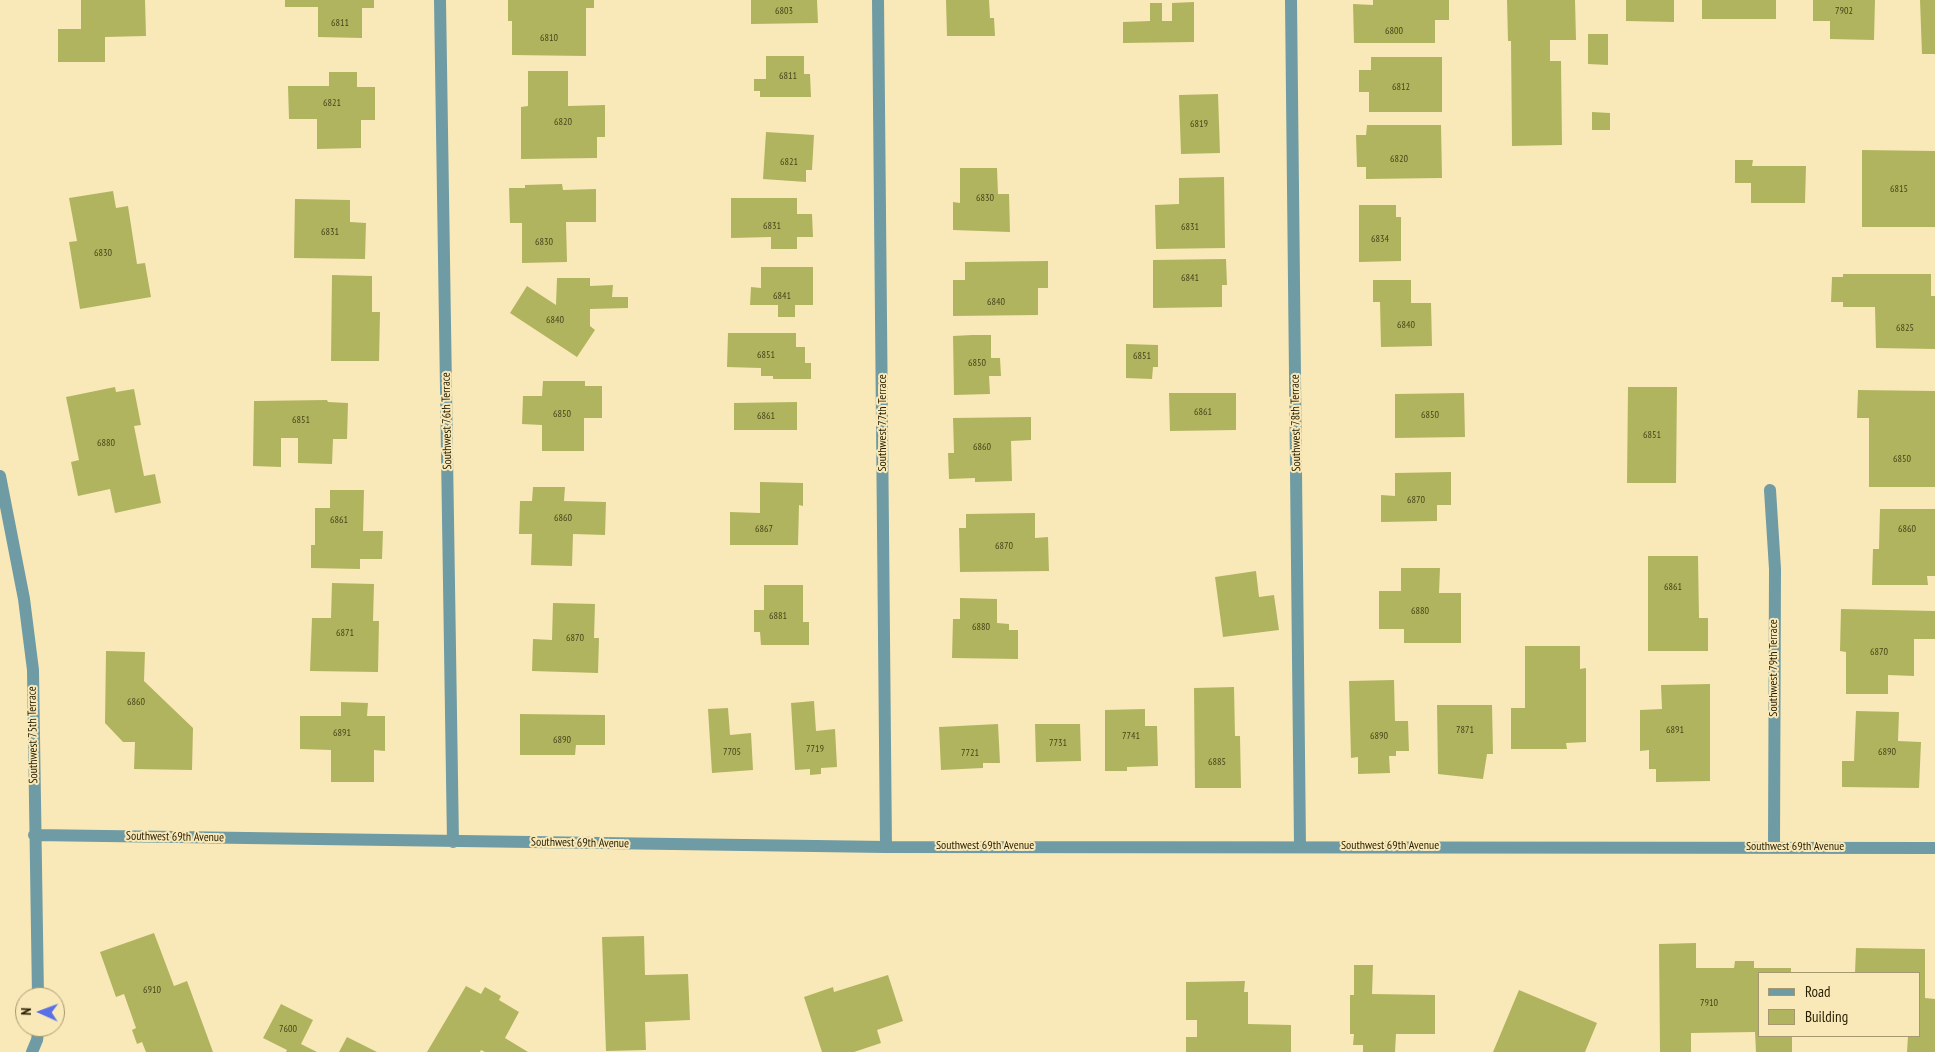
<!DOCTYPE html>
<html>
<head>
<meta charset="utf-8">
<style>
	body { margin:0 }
	#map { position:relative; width:1935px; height:1052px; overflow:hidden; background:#fae9b8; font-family:"PT Sans Narrow",sans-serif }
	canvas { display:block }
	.legend { position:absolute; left:1758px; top:972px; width:162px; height:65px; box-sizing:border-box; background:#fae9b8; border:1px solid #a59870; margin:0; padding:6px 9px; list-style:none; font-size:15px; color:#261e03 }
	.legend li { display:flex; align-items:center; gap:10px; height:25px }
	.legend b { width:25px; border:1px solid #a59870 }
	.north { position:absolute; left:15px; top:987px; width:50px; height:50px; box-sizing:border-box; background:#fae9b8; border:1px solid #a59870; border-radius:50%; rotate:272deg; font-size:14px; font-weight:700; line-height:20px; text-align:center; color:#261e03 }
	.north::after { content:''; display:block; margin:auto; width:18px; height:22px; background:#5971e7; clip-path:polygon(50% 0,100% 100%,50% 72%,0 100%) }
</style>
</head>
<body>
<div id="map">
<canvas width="1935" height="1052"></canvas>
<ul class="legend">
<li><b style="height:6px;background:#6f9ba4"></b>Road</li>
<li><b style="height:14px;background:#b0b45e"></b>Building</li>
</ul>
<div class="north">N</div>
</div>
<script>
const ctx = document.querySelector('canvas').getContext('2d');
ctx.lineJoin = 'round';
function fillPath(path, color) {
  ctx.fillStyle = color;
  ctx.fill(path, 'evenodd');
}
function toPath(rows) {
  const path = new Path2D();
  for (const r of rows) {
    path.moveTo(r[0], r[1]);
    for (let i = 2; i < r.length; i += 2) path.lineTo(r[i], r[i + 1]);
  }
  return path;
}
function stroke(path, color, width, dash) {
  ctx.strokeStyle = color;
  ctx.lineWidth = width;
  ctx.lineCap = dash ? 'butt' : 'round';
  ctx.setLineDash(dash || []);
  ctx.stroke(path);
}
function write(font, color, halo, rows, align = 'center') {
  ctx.font = font + ' "PT Sans Narrow",sans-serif';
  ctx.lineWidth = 4;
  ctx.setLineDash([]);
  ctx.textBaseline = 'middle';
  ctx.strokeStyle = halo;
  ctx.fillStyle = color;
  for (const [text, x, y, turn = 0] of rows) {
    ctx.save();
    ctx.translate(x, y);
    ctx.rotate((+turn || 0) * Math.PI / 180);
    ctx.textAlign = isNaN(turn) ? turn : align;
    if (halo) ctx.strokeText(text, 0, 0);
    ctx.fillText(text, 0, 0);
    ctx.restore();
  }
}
fillPath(toPath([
	[81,0,145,0,146,36,105,37,105,62,58,62,58,29,81,29],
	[285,0,374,0,374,8,362,8,362,38,318,37,318,7,285,7],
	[508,0,594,0,594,8,586,8,586,56,512,55,512,21,508,21],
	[751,0,817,0,818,23,751,24],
	[946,0,989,0,990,18,994,18,995,36,947,36],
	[1373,0,1449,0,1449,20,1435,20,1435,43,1354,43,1353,4,1373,5],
	[1507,0,1575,0,1576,40,1550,40,1550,61,1561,61,1562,145,1512,146,1511,41,1508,41],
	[1626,0,1674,0,1674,22,1626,21],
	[1702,0,1776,0,1776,19,1702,19],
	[1813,0,1875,0,1874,40,1830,39,1830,21,1813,21],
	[1920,0,1935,0,1935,54,1922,54],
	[1194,2,1194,42,1123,43,1123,22,1150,21,1150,3,1162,3,1162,21,1172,21,1172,3],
	[1588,34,1608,34,1608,65,1588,64],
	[766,56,804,56,804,74,810,74,811,97,760,97,760,91,754,91,754,79,766,79],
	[1371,57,1442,57,1442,112,1369,112,1369,92,1359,92,1359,70,1371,70],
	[528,71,568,71,568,106,605,105,605,137,597,137,597,158,521,159,521,107,528,106],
	[329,72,357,72,357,87,375,87,375,120,361,120,361,148,317,149,317,119,289,119,288,86,329,86],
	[1218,94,1220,153,1181,154,1179,95],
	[1592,112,1610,113,1610,130,1592,130],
	[1367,125,1441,125,1442,178,1366,179,1366,167,1357,167,1356,135,1366,135],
	[766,132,814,135,812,170,806,170,806,182,763,179],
	[1862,150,1935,151,1935,227,1862,227],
	[1735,160,1753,160,1752,166,1806,166,1805,203,1751,203,1751,183,1735,183],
	[960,168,997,168,998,194,1009,194,1010,232,953,230,953,202,960,203],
	[1224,177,1225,248,1156,249,1155,205,1179,204,1179,178],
	[562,184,563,190,596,189,596,222,566,222,567,262,522,263,522,223,510,223,509,188,525,188,525,185],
	[113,191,116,208,128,206,137,264,145,263,151,297,80,309,69,242,77,241,69,198],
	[731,198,797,198,797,214,812,214,813,237,797,237,797,249,771,249,771,237,731,238],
	[295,199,350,200,350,222,366,223,365,259,294,258],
	[1359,205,1396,205,1396,217,1401,217,1401,261,1359,262],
	[1226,259,1227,285,1222,285,1222,307,1153,308,1153,260],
	[1048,261,1048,288,1038,288,1038,315,953,316,953,280,965,280,965,262],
	[761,267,813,267,813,305,795,305,795,317,778,317,778,305,750,305,751,287,761,288],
	[1843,274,1931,274,1931,296,1935,296,1935,349,1876,348,1875,307,1843,307,1843,302,1831,302,1832,277,1843,277],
	[332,275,372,276,372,312,380,312,379,361,331,361],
	[557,278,590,278,590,286,613,285,612,297,628,297,628,308,590,309,590,326,595,330,577,357,510,313,527,286,556,305],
	[1373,280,1411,280,1411,303,1431,303,1432,346,1381,347,1380,302,1373,302],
	[728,333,796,333,796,347,805,347,805,363,811,363,811,379,773,379,773,376,761,376,761,368,727,367],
	[972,335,991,335,991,358,1000,358,1001,376,989,376,990,394,954,395,953,336],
	[1126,344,1158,345,1158,367,1153,367,1152,379,1126,378],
	[543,381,585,381,585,386,602,386,602,418,584,418,584,451,542,451,542,425,522,424,523,396,542,396],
	[115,387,116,392,134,389,141,425,134,426,144,476,155,474,161,503,115,513,110,489,78,496,71,462,79,460,66,397],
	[1628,387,1677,387,1676,483,1627,483],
	[1858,390,1935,391,1935,487,1869,487,1869,418,1857,418],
	[1169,393,1236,393,1236,430,1170,431],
	[1464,393,1465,437,1395,438,1395,394],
	[327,400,328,402,348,403,347,439,333,439,332,464,298,463,298,438,281,438,281,467,253,466,254,401],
	[797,402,797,430,734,430,734,403],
	[1031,417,1031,440,1011,441,1012,481,975,482,975,478,949,479,948,453,954,453,953,418],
	[1451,472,1451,505,1437,505,1437,521,1381,522,1381,495,1395,496,1395,473],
	[760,482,803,483,803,506,799,505,798,545,730,545,730,512,760,513],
	[533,487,565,487,564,501,606,502,605,535,573,534,572,566,531,565,532,534,519,534,520,501,532,501],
	[330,490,364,490,363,531,383,531,382,559,360,559,360,569,311,568,311,545,315,545,315,508,330,508],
	[1880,509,1935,509,1935,576,1927,576,1928,585,1872,585,1873,549,1879,549],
	[1035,513,1035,538,1048,537,1049,571,960,572,959,528,966,528,966,514],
	[1648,556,1698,556,1699,618,1708,618,1708,651,1648,651],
	[1401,568,1440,568,1439,593,1461,593,1461,643,1404,643,1404,629,1379,629,1379,591,1401,591],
	[1256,571,1259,597,1274,595,1279,630,1223,637,1215,577],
	[332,583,374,584,373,621,379,621,378,672,310,671,312,618,331,618],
	[764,585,803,585,803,622,809,622,809,645,761,645,760,632,754,632,754,610,764,610],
	[960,598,997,599,997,623,1009,624,1009,630,1018,630,1018,659,952,658,953,619,960,619],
	[553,603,595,604,594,638,599,638,598,673,532,671,533,639,552,640],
	[1841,609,1935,611,1935,639,1914,639,1914,676,1888,675,1888,694,1846,694,1846,652,1840,651],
	[1525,646,1580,646,1580,669,1586,668,1586,742,1566,743,1567,749,1511,749,1511,708,1525,708],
	[106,651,145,652,144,681,193,728,192,770,134,769,135,742,123,742,105,723],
	[1394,680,1395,721,1408,721,1409,751,1396,751,1396,756,1389,756,1390,773,1358,774,1358,757,1351,758,1349,681],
	[1710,684,1710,781,1656,782,1656,769,1649,769,1649,750,1640,751,1640,710,1662,709,1661,685],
	[1234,687,1235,736,1240,736,1241,788,1195,788,1194,688],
	[814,701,816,731,835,729,837,767,821,768,821,774,810,775,810,769,795,770,791,703],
	[341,702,368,703,367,716,385,716,385,751,374,750,374,782,331,782,331,750,300,749,300,716,341,716],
	[1437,705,1492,705,1493,754,1487,754,1483,779,1438,774],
	[728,708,730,735,751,733,753,770,712,773,708,709],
	[1145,709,1145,726,1157,726,1158,766,1127,767,1127,771,1105,771,1105,710],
	[1856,711,1899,712,1898,741,1921,742,1919,788,1842,787,1842,761,1854,761],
	[520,714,605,715,605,745,576,745,575,755,520,755],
	[998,724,1000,763,983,763,983,768,941,770,939,727],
	[1035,724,1080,724,1081,761,1036,762],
	[154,933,174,986,187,981,213,1052,146,1052,142,1042,137,1044,132,1030,136,1028,124,994,116,997,100,952],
	[644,936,645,975,688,974,690,1020,645,1022,646,1050,606,1051,602,937],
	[1696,943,1696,968,1734,968,1735,961,1754,961,1754,968,1791,968,1791,973,1759,973,1759,1036,1792,1036,1792,1052,1756,1052,1755,1032,1691,1033,1691,1052,1660,1052,1659,944],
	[1856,948,1925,949,1925,998,1935,999,1935,1052,1907,1052,1908,1036,1919,1036,1919,973,1855,973],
	[1354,965,1373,965,1372,994,1435,995,1435,1034,1396,1034,1395,1052,1363,1052,1363,1045,1353,1045,1354,1034,1350,1034,1350,995,1354,995],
	[888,975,903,1021,877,1030,881,1043,854,1052,822,1052,804,997,833,987,834,992],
	[1245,981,1244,992,1248,992,1248,1024,1291,1025,1291,1052,1186,1052,1186,1037,1197,1037,1197,1020,1186,1020,1186,982],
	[466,986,481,994,485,987,501,996,499,1000,519,1012,505,1038,528,1052,485,1052,481,1050,480,1052,427,1052],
	[1519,990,1597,1023,1585,1052,1493,1052],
	[281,1004,313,1020,301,1044,317,1052,286,1052,287,1050,263,1038],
	[347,1037,377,1052,339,1052]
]), '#b0b45e');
stroke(toPath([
	[440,0,453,842],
	[878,0,886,847],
	[1291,0,1300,846],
	[0,476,24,599,33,670,38,997],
	[1770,490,1775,569,1774,846],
	[34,835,886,847,1935,848],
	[32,1052,37,1040,39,1027]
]), '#6f9ba4', 12);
write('10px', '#48441a', null, [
	["6803",784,11],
	["7902",1844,11],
	["6811",340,23],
	["6800",1394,31],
	["6810",549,38],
	["6811",788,76],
	["6812",1401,87],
	["6821",332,103],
	["6820",563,122],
	["6819",1199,124],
	["6820",1399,159],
	["6821",789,162],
	["6815",1899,189],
	["6830",985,198],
	["6831",772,226],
	["6831",1190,227],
	["6831",330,232],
	["6834",1380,239],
	["6830",544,242],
	["6830",103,253],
	["6841",1190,278],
	["6841",782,296],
	["6840",996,302],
	["6840",555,320],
	["6840",1406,325],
	["6825",1905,328],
	["6851",766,355],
	["6851",1142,356],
	["6850",977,363],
	["6861",1203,412],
	["6850",562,414],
	["6850",1430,415],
	["6861",766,416],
	["6851",301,420],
	["6851",1652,435],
	["6880",106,443],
	["6860",982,447],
	["6850",1902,459],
	["6870",1416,500],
	["6860",563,518],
	["6861",339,520],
	["6867",764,529],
	["6860",1907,529],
	["6870",1004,546],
	["6861",1673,587],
	["6880",1420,611],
	["6881",778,616],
	["6880",981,627],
	["6871",345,633],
	["6870",575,638],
	["6870",1879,652],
	["6860",136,702],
	["7871",1465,730],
	["6891",1675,730],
	["6891",342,733],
	["7741",1131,736],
	["6890",1379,736],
	["6890",562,740],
	["7731",1058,743],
	["7719",815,749],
	["7705",732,752],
	["6890",1887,752],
	["7721",970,753],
	["6885",1217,762],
	["6910",152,990],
	["7910",1709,1003],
	["7600",288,1029]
]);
write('12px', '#261e03', '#fae9b8', [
	["Southwest 76th Terrace",447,421,-91],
	["Southwest 77th Terrace",883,423,-90],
	["Southwest 78th Terrace",1296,423,-91],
	["Southwest 79th Terrace",1774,668,-90],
	["Southwest 75th Terrace",33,735,-91],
	["Southwest 69th Avenue",175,837,1],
	["Southwest 69th Avenue",580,843,1],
	["Southwest 69th Avenue",985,846],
	["Southwest 69th Avenue",1390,846],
	["Southwest 69th Avenue",1795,847]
]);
</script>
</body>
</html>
